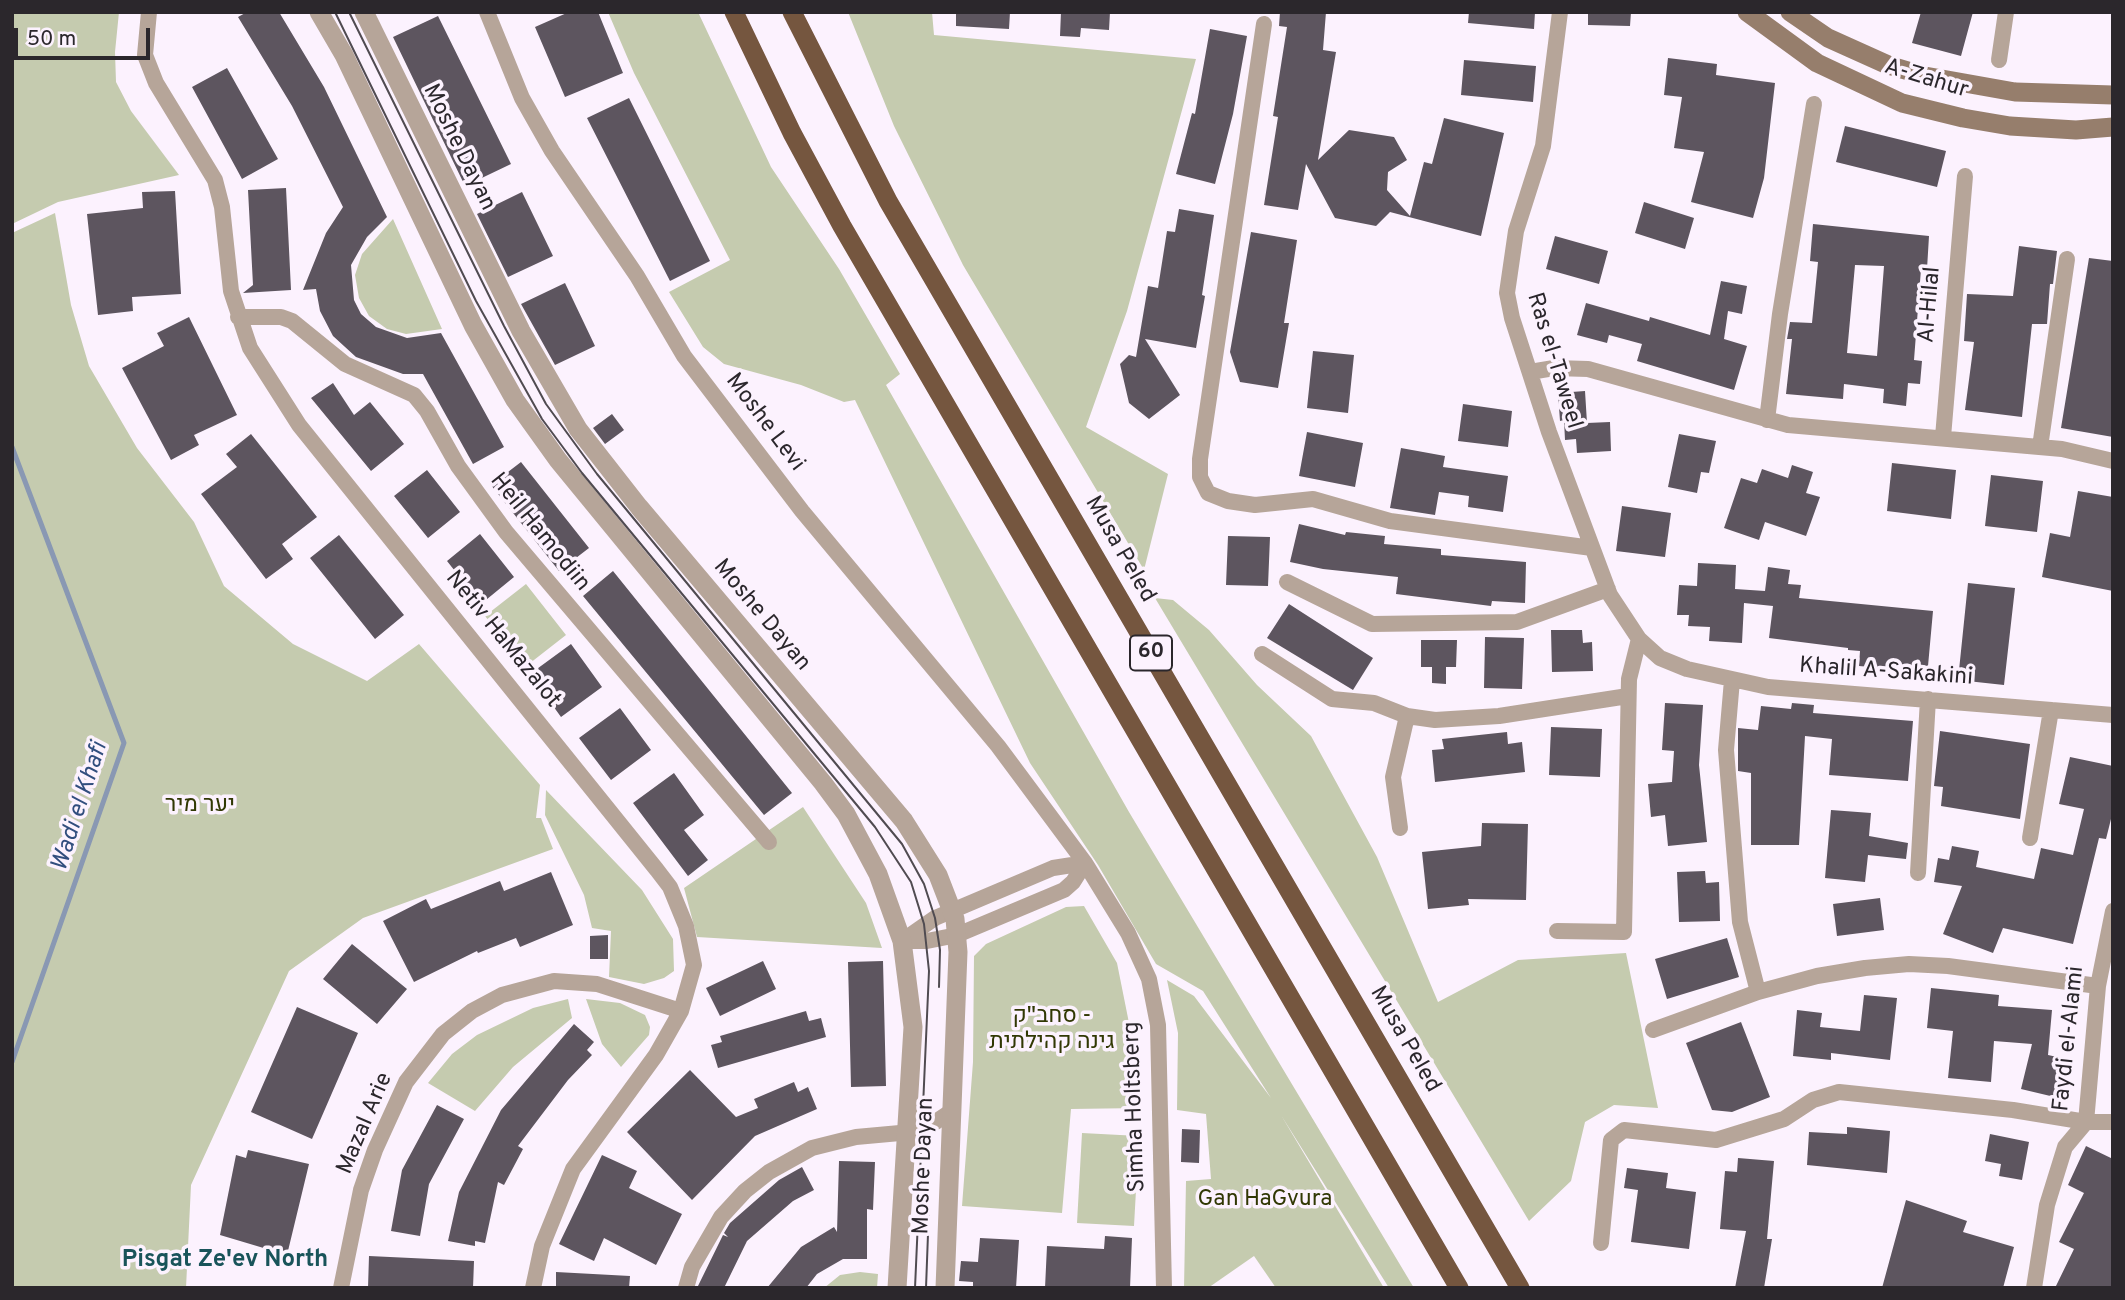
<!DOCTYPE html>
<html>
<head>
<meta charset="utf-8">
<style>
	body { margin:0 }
	#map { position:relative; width:2125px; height:1300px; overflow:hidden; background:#fcf2fe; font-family:Overpass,sans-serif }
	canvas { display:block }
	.frame { position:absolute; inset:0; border:14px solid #2b272c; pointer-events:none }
	.scale { position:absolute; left:14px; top:28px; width:136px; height:32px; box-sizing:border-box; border:4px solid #2b272c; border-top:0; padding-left:9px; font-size:21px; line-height:24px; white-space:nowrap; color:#2b272c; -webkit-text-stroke:5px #fcf2fe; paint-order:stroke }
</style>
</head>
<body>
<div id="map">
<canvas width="2125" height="1300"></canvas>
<div class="frame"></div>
<div class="scale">50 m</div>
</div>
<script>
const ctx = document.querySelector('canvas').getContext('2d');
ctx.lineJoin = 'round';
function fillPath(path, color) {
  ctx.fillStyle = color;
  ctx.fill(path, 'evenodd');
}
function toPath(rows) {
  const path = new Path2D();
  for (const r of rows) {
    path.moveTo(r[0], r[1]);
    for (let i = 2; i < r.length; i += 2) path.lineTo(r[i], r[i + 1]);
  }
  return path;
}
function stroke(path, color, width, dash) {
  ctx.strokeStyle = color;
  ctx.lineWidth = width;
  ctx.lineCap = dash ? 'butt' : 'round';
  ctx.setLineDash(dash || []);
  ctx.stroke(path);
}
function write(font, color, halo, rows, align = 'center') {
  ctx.font = font + ' Overpass,Heebo,sans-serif';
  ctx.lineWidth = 7;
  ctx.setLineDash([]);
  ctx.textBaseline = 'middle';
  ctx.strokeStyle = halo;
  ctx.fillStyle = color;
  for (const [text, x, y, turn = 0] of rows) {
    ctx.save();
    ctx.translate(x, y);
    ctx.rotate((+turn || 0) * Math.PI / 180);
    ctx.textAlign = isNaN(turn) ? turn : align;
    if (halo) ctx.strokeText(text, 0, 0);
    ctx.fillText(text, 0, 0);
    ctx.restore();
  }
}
fillPath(toPath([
	[12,12,119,12,115,52,116,82,131,111,179,175,58,202,12,224],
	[608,12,698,12,771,167,839,269,900,374,886,385,1129,812,1414,1288,1389,1288,1281,1115,1384,1288,1276,1288,1254,1256,1208,1288,1184,1288,1186,1181,1211,1179,1206,1114,1177,1110,1178,1033,1167,980,1194,996,1271,1098,1203,991,1156,964,1098,865,1030,763,855,400,844,402,801,385,724,364,703,347,669,292,730,260,634,73],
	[848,12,932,12,934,35,1196,59,1127,311,1086,427,1168,474,1144,570,963,265,894,126],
	[55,213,71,305,89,366,137,448,194,522,224,586,293,644,367,681,419,644,540,785,536,818,541,818,553,849,363,918,289,971,191,1185,186,1288,12,1288,12,233],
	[393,219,442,329,406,334,387,329,369,316,359,298,355,275,362,254],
	[526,584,566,635,525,667,485,616],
	[1155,598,1173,600,1209,630,1257,685,1311,736,1377,857,1438,1002,1518,960,1626,953,1658,1108,1614,1105,1585,1122,1571,1181,1529,1221],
	[546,790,642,890,673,939,674,971,664,978,644,984,609,977,611,931,592,928,584,895,545,815],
	[803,807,866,903,882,948,697,937,684,888],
	[1084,906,1117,963,1138,1068,1140,1108,1071,1109,1062,1213,962,1206,973,1062,974,956,986,944,1066,907],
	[568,999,572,1018,513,1067,475,1111,428,1083,452,1054,477,1035,533,1008],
	[586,999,620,1003,645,1015,650,1027,649,1035,621,1067,602,1044],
	[1082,1133,1139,1136,1134,1226,1077,1223],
	[860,1272,878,1274,877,1288,824,1288,840,1275]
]), '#c5cbaf');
stroke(toPath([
	[12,447,124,743,12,1062]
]), '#8998b3', 5);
fillPath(toPath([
	[247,12,279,12,324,87,387,217,367,237,351,265,354,300,361,314,376,327,407,338,441,333,504,447,473,464,423,374,403,374,356,357,333,336,320,311,316,289,303,290,326,233,343,207,292,106,238,17],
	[569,12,598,12,623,73,565,97,535,27],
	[956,12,1010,12,1009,29,956,26],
	[1061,12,1110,12,1109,30,1081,28,1080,37,1060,36],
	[1280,12,1326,12,1323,50,1336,52,1318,160,1349,130,1394,137,1407,160,1388,172,1387,190,1410,216,1424,162,1432,164,1444,118,1504,133,1481,236,1390,212,1376,226,1335,218,1306,164,1298,210,1264,205,1278,117,1273,116,1287,27,1279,26],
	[1469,12,1535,12,1534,29,1468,23],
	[1588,12,1631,12,1630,26,1588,25],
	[1921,12,1973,12,1961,56,1912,43],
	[438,16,511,164,465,186,393,37],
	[1210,29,1247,36,1233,114,1215,184,1176,174,1192,113,1195,114],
	[1668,58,1717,64,1716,75,1775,83,1764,178,1753,218,1691,202,1704,152,1674,148,1682,97,1664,95],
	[1464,60,1536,66,1533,102,1461,95],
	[227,68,278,159,242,179,192,87],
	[629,98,710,261,670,281,587,118],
	[1845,126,1946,151,1937,187,1836,162],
	[286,188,291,290,243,293,253,285,248,190],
	[175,191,181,294,132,297,133,311,98,315,87,214,143,208,142,192],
	[522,192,553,256,508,277,477,214],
	[1644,202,1694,218,1685,249,1635,233],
	[1179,209,1214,215,1202,295,1205,296,1196,348,1145,339,1180,395,1149,419,1129,403,1120,364,1129,355,1136,357,1148,286,1158,288,1167,231,1175,232],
	[1813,224,1929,236,1927,269,1921,269,1914,360,1922,361,1920,384,1908,383,1906,406,1883,403,1884,389,1844,384,1843,399,1786,394,1792,339,1787,339,1790,322,1812,323,1818,262,1810,261],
	[1855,265,1884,266,1877,356,1847,353],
	[1251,232,1297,240,1284,323,1289,323,1278,388,1240,382,1230,352],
	[1555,236,1608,251,1599,284,1546,269],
	[2019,246,2057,251,2053,284,2050,284,2047,324,2032,324,2022,417,1965,410,1974,342,1964,341,1967,294,2013,296],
	[2089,258,2113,261,2113,437,2061,428],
	[1721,281,1747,286,1742,314,1728,311,1724,339,1747,346,1734,390,1637,361,1642,344,1609,335,1607,343,1577,335,1586,303,1649,321,1650,317,1710,335],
	[565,283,595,346,555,365,521,304],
	[189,317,237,415,194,435,199,445,171,460,122,368,164,346,157,333],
	[1313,351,1354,355,1348,413,1307,408],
	[333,383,354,415,370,402,404,444,371,471,311,398],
	[1585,391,1587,423,1610,422,1611,451,1577,453,1576,439,1565,440,1564,420,1560,421,1558,393],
	[1463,404,1512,411,1508,447,1458,441],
	[612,414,624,430,605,444,593,428],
	[1307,432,1363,443,1355,487,1299,476],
	[251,434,317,517,282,544,293,559,266,579,201,494,237,467,226,454],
	[1679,434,1716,441,1709,473,1701,472,1697,493,1668,487],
	[1401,448,1445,456,1443,467,1508,476,1503,512,1468,507,1469,496,1439,492,1435,515,1390,508],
	[521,462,589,548,559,571,491,485],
	[1892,463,1956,470,1951,519,1887,511],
	[1792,465,1813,472,1806,493,1820,497,1806,536,1765,522,1759,540,1724,528,1741,478,1757,483,1762,469,1788,478],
	[427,470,460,512,428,538,394,496],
	[1991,475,2043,481,2037,532,1985,526],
	[2078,491,2113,497,2113,591,2042,577,2050,533,2070,537],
	[1622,506,1671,513,1665,557,1616,551],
	[1299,524,1345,535,1346,532,1385,536,1384,544,1441,549,1441,555,1526,562,1525,603,1492,601,1491,606,1396,594,1398,577,1323,569,1290,562],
	[480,534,514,577,481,604,447,561],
	[339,535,404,615,375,639,310,558],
	[1228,536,1270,537,1268,586,1226,585],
	[1698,563,1736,565,1735,589,1765,591,1768,567,1790,570,1788,584,1801,585,1799,598,1933,611,1928,666,1917,665,1916,671,1859,666,1860,651,1848,650,1848,648,1769,638,1773,606,1744,603,1742,643,1709,641,1710,627,1688,626,1689,615,1677,615,1679,585,1697,586],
	[613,571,792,793,764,815,583,596],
	[1968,583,2015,588,2004,685,1958,680],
	[1289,604,1373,658,1353,690,1267,638],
	[1551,630,1582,630,1583,643,1592,642,1593,671,1552,672],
	[1485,637,1524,638,1522,689,1484,688],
	[1421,640,1457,640,1456,667,1446,667,1446,684,1432,683,1432,667,1421,667],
	[571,644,602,687,561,717,530,674],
	[1665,703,1703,705,1699,765,1707,842,1668,846,1665,815,1651,817,1648,784,1672,782,1674,751,1662,750],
	[1792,703,1814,705,1813,713,1913,721,1908,781,1829,775,1832,739,1805,736,1799,845,1751,845,1751,773,1738,771,1738,728,1758,730,1761,706,1791,709],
	[620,708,651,750,611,780,579,738],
	[1551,727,1602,729,1600,777,1549,775],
	[1940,731,2030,744,2020,819,1941,806,1943,787,1934,786],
	[1507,732,1508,744,1522,742,1525,772,1435,782,1432,750,1444,749,1442,739],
	[2070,757,2113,766,2113,811,2106,839,2099,838,2073,944,2003,928,1993,953,1943,934,1962,886,1934,882,1938,858,1949,860,1952,846,1979,851,1976,867,2034,879,2041,848,2073,855,2084,809,2059,804],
	[674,773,704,815,684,830,708,860,688,876,633,803],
	[1831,810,1871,813,1869,836,1908,843,1906,859,1868,855,1865,882,1825,878],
	[1482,823,1528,824,1526,900,1468,899,1469,905,1428,909,1422,852,1481,846],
	[1705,871,1706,883,1719,882,1720,921,1679,922,1677,872],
	[551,872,573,925,520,947,516,938,478,953,477,951,414,982,383,921,426,899,431,909,500,881,504,891],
	[1880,898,1884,930,1837,936,1833,904],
	[608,935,608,959,590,959,590,936],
	[1727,938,1739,977,1667,999,1655,959],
	[352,944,407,989,377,1024,323,979],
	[763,961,776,989,720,1016,706,988],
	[883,961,886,1086,851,1087,848,962],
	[1931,988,1999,995,1998,1006,2052,1010,2048,1055,2071,1060,2063,1099,2021,1089,2032,1044,1994,1041,1991,1082,1948,1078,1953,1031,1927,1028],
	[1864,995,1897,998,1890,1060,1831,1053,1831,1060,1793,1056,1797,1010,1822,1013,1820,1027,1860,1031],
	[297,1007,358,1033,312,1139,251,1112],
	[806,1011,809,1021,821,1018,826,1037,718,1068,711,1045,722,1042,720,1036],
	[1741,1022,1770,1097,1732,1112,1712,1110,1686,1043],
	[574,1024,594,1042,587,1050,592,1055,568,1080,518,1146,523,1149,504,1185,498,1182,485,1243,475,1241,475,1246,448,1241,459,1192,501,1110],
	[690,1070,736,1117,758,1108,754,1099,794,1082,798,1092,808,1087,817,1109,755,1136,692,1200,627,1132],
	[437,1105,464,1119,429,1184,420,1236,391,1231,402,1170],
	[1847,1127,1890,1131,1887,1173,1807,1165,1809,1132,1847,1134],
	[1182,1129,1200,1130,1199,1163,1181,1162],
	[1990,1134,2029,1142,2022,1180,1999,1176,2001,1164,1985,1161],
	[2086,1146,2113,1159,2113,1288,2055,1288,2074,1249,2059,1242,2084,1193,2068,1185],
	[248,1150,309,1164,287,1255,220,1235,236,1155,246,1158],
	[602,1155,637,1171,629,1188,682,1214,656,1265,604,1238,594,1261,559,1244],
	[1738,1158,1774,1161,1767,1239,1772,1239,1764,1288,1735,1288,1746,1231,1720,1229,1725,1171,1737,1172],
	[839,1161,875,1162,873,1210,867,1209,867,1259,843,1259,817,1274,806,1288,767,1288,801,1247,834,1227,837,1232],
	[802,1167,814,1190,793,1201,747,1241,724,1288,697,1288,723,1235,728,1237,724,1233,730,1223,779,1180],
	[1627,1168,1668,1173,1666,1188,1696,1192,1689,1249,1631,1242,1638,1190,1624,1188],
	[1906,1200,1967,1221,1963,1232,2014,1247,2003,1288,1882,1288],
	[1105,1236,1132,1238,1130,1288,1045,1288,1047,1246,1104,1249],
	[980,1238,1019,1240,1016,1288,973,1288,973,1282,959,1281,961,1261,978,1262],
	[369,1256,474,1261,473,1288,368,1288],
	[556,1272,630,1276,629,1288,556,1288]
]), '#5d555f');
stroke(toPath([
	[149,12,145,55,156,83,215,180,222,207,231,291,250,348,299,425,657,870,670,887,686,926,694,965,681,1011,656,1055,573,1169,542,1246,533,1288],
	[487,12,522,98,552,151,637,276,684,356,802,511,998,746,1085,863,1128,933,1149,979,1158,1025,1164,1288],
	[1560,12,1543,146,1516,231,1507,293,1512,318,1549,432,1610,595,1639,639,1660,658,1687,669,1768,687,2113,715],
	[1264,24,1200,459,1200,477,1208,493,1228,501,1255,505,1313,499,1390,521,1592,548],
	[1999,60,2006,12],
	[238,317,281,317,292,321,345,364,414,395,427,411,458,466,506,532,769,842],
	[1530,372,1554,368,1588,369,1788,425,2062,449,2113,461],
	[1767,420,1780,314,1814,104],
	[1943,437,1965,176],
	[2040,447,2067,259],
	[1287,582,1372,624,1517,622,1608,589],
	[1262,654,1332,699,1374,703,1407,716,1435,720,1499,716,1628,696],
	[1732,680,1726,750,1740,922,1758,992],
	[1400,828,1393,777,1407,716],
	[2030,838,2051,710],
	[1918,873,1928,699],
	[1557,931,1624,932,1629,679,1639,639],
	[902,941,927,941,957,935,1064,890,1073,882,1085,863],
	[902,941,935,918,1053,868,1085,863],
	[1653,1030,1758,992,1817,976,1865,968,1909,964,1948,966,2098,986],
	[1601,1243,1611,1140,1624,1130,1716,1140,1784,1119,1813,1100,1839,1092,2013,1110,2086,1122,2113,1122],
	[341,1288,361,1190,375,1150,406,1082,443,1034,472,1011,502,995,554,981,597,984,681,1011],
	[686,1288,692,1267,721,1217,745,1191,769,1172,812,1148,856,1137,922,1131,952,1111],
	[2034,1288,2047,1205,2065,1147,2086,1122,2098,986,2113,911]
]), '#b6a599', 16);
stroke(toPath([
	[319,12,344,55,473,325,515,400,558,460,823,783,846,814,878,874,902,941,913,1027,897,1288],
	[364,12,521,331,578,429,639,507,904,821,938,875,955,919,958,952,945,1288]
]), '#b6a599', 19);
stroke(toPath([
	[1747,12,1817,63,1902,103,1963,118,2010,126,2076,130,2113,127],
	[1790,12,1828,38,1888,65,1925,76,2015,92,2113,95]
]), '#967e6c', 19);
stroke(toPath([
	[734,12,792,133,842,226,1459,1288],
	[792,12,888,201,1520,1288]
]), '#75563f', 19);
stroke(toPath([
	[335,12,476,301,542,419,582,473,875,827,911,882,924,924,929,971,915,1288],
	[349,12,504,326,546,404,597,474,902,844,924,884,935,918,940,950,939,987],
	[926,1288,929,1207]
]), '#504b51', 2);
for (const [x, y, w] of [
	[1151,653,42]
]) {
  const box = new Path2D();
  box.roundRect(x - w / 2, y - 17.5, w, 35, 5);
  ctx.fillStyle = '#fcf2fe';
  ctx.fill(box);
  stroke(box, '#2b272c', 2);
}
write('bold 21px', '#2b272c', null, [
	["60",1151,653]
]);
write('23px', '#2b272c', '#fcf2fe', [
	["A-Zahur",1926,80,17],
	["Moshe Dayan",458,148,64],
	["Al-Hilal",1931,305,-85],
	["Ras el-Taweel",1553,361,73],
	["Moshe Levi",764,423,53],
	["Heil Hamodiin",539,533,51],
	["Musa Peled",1119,550,60],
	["Moshe Dayan",761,616,50],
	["Netiv HaMazalot",502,640,51],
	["Khalil A-Sakakini",1886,673,4],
	["Faydi el-Alami",2070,1039,-84],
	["Musa Peled",1404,1040,60],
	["Simha Holtsberg",1136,1107,-92],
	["Mazal Arie",366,1124,-67],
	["Moshe Dayan",925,1166,-88]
]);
write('23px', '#313804', '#fcf2fe', [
	["יער מיר",200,806],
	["סחב\"ק -",1052,1017],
	["גינה קהילתית",1052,1043],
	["Gan HaGvura",1265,1200]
]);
write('italic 24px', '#314e7e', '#fcf2fe', [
	["Wadi el Khafi",81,807,-72]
]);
write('bold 24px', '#19545a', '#fcf2fe', [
	["Pisgat Ze'ev North",225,1261]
]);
</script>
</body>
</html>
